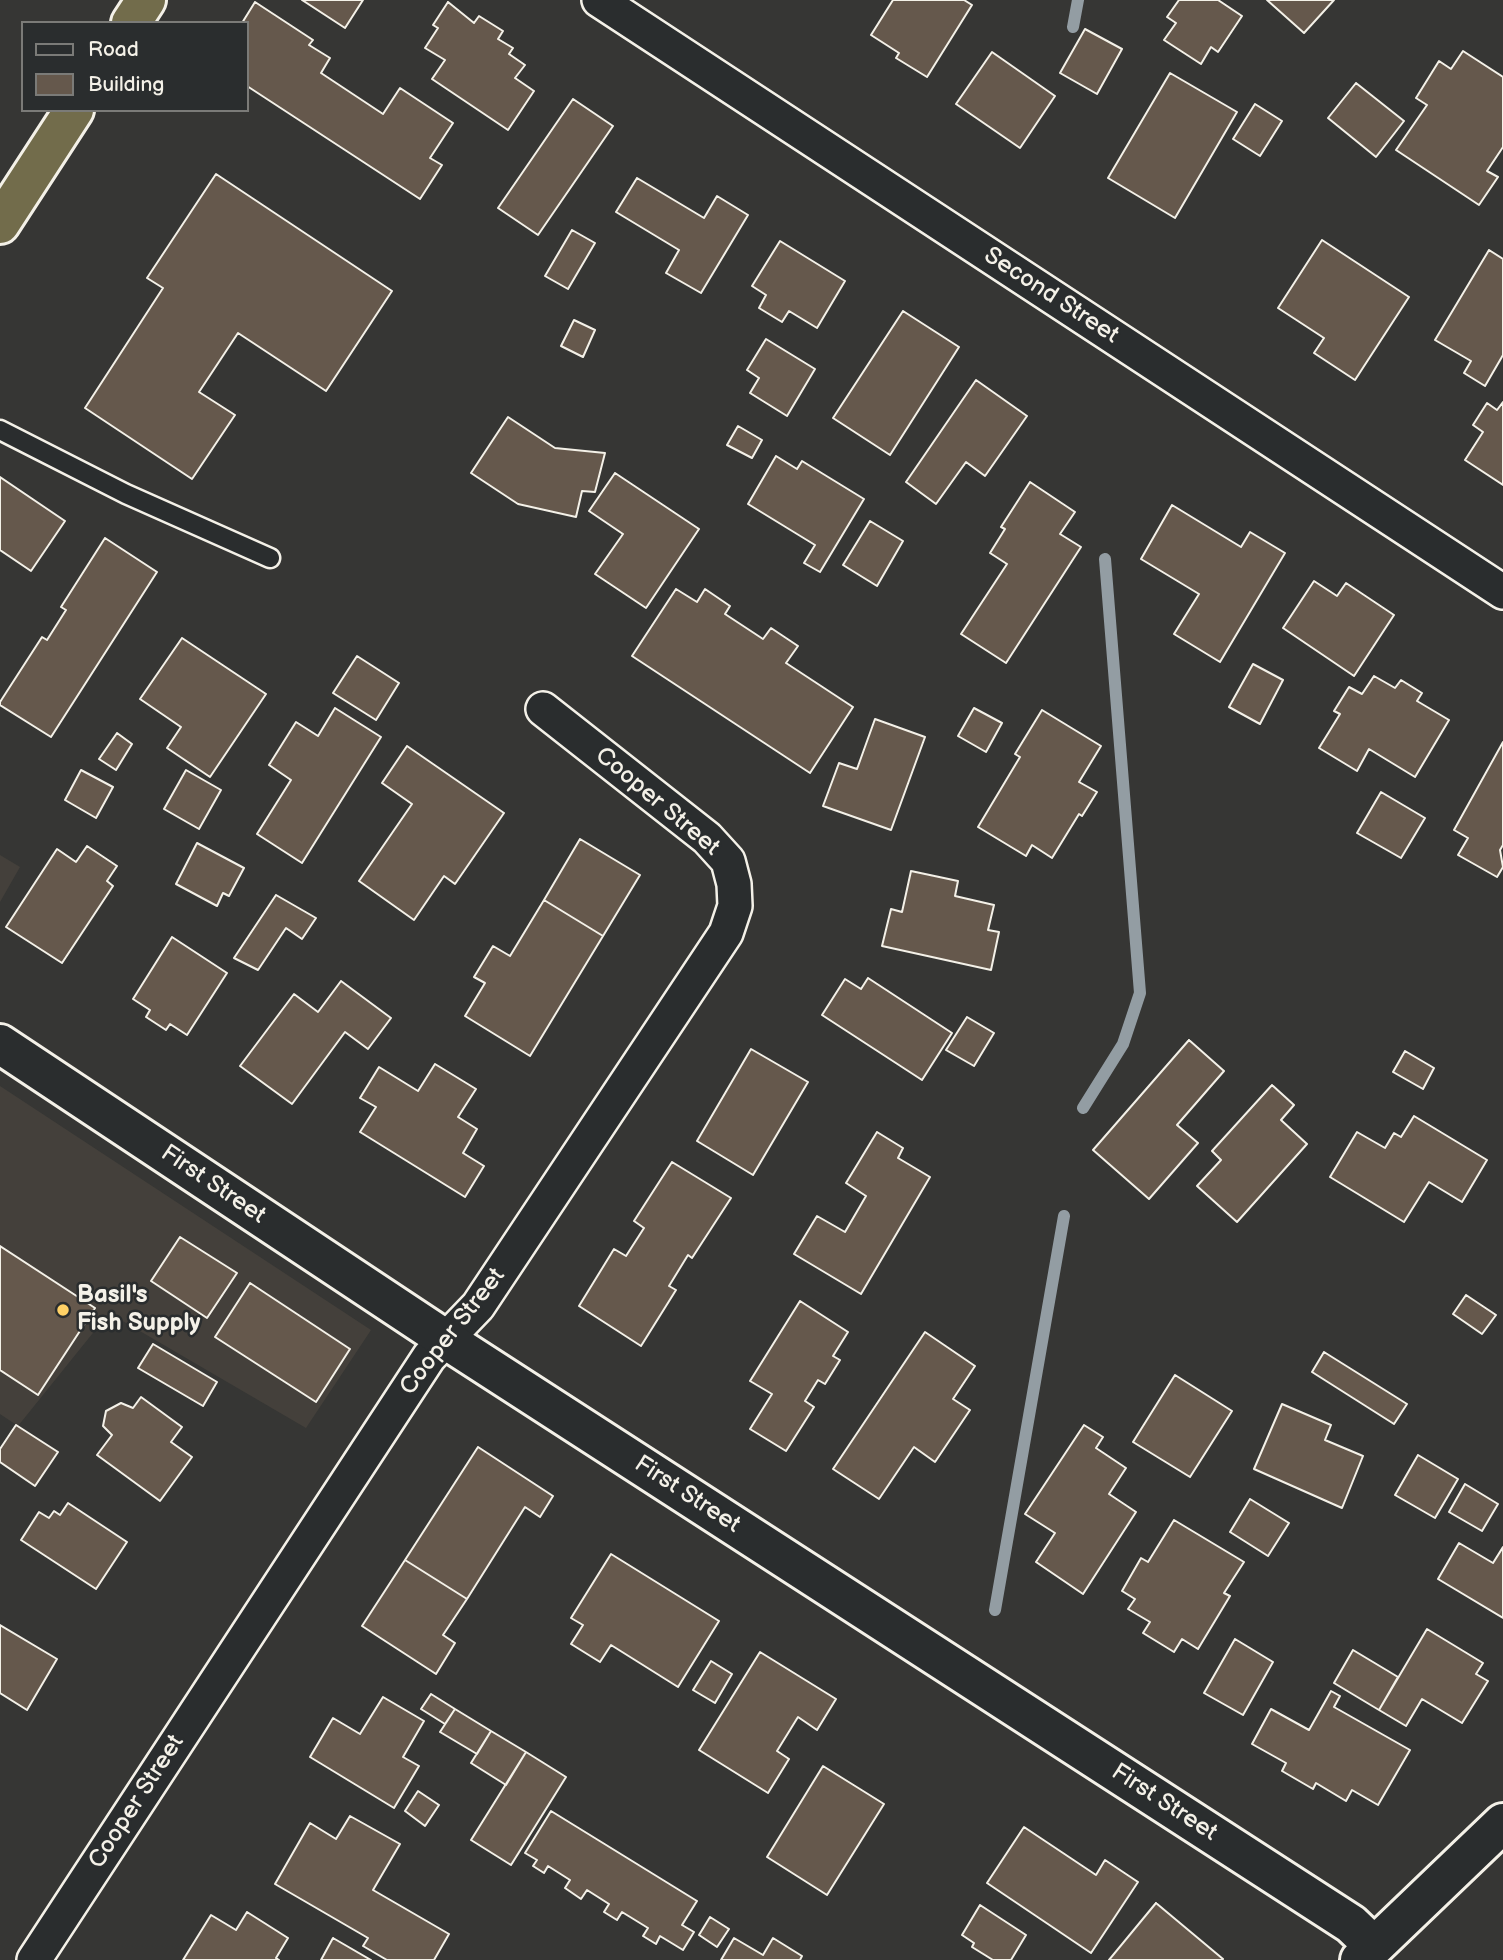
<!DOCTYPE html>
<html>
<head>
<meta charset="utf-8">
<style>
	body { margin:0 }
	#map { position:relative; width:1503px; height:1960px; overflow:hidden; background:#363634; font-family:"Balsamiq Sans",sans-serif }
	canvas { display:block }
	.legend { position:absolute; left:21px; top:21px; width:228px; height:91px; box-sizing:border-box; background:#2a2d2e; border:2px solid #7b7b78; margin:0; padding:9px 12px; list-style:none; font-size:21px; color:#f4f1e8 }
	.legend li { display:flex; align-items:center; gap:14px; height:35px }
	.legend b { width:35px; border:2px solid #7b7b78 }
</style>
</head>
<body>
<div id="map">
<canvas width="1503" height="1960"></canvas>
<ul class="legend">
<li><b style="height:9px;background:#2a2d2e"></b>Road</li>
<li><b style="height:19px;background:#65584c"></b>Building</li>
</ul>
</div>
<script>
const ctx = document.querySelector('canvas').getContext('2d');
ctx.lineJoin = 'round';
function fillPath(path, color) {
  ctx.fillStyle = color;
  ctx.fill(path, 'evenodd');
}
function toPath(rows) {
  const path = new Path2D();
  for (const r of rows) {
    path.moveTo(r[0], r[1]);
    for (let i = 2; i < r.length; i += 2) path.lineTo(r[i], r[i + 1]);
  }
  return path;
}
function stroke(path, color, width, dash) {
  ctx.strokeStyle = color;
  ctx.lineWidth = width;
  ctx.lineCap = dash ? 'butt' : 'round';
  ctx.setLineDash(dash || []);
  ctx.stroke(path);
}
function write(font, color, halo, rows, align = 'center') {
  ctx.font = font + ' "Balsamiq Sans",sans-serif';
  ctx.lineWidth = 5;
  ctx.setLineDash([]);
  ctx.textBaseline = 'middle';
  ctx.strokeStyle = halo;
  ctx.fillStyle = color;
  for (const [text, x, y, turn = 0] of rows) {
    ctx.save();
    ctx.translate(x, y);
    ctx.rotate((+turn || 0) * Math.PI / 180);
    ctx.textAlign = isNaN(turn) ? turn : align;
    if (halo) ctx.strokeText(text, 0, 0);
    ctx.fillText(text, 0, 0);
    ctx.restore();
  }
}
fillPath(toPath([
	[0,855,20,867,0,902],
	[0,1086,371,1330,306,1428,109,1313,18,1426,0,1414]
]), '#44403b');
stroke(toPath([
	[1073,27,1078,0],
	[1083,1108,1123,1044,1140,993,1105,559],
	[995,1610,1064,1216]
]), '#939da3', 12);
const building = toPath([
	[302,0,363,0,345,28,302,0],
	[893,0,964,0,972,5,927,77,896,58,899,53,871,35,893,0],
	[1179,0,1218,0,1242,16,1218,52,1211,47,1201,64,1164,40,1176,23,1167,17,1179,0],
	[1267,0,1334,0,1304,33,1267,0],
	[255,2,313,40,309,45,330,58,321,73,383,114,400,88,453,123,430,158,442,165,420,199,247,86,247,23,242,23,255,2],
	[448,2,474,23,479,16,503,31,498,39,513,48,509,54,525,65,515,78,534,91,508,130,432,79,445,60,425,48,438,28,433,25,448,2],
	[1085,29,1122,49,1097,94,1060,73,1085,29],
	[1463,51,1503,77,1503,147,1487,171,1498,177,1479,205,1396,150,1427,105,1416,98,1439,61,1451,69,1463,51],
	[992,52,1055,96,1020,148,956,104,992,52],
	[1170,73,1237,112,1175,218,1108,178,1170,73],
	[1356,83,1404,121,1376,157,1328,118,1356,83],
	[573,99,613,126,538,235,498,208,573,99],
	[1255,104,1282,121,1260,156,1233,139,1255,104],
	[216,174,392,291,326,391,238,333,199,392,235,415,192,479,85,408,163,288,147,278,216,174],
	[637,178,704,218,717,196,748,215,701,293,666,273,679,250,616,212,637,178],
	[572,230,595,243,568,289,545,276,572,230],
	[1322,240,1409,297,1355,380,1314,353,1324,338,1278,308,1322,240],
	[780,241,845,281,817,328,789,311,782,322,759,308,766,295,752,286,780,241],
	[1489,250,1503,259,1503,355,1485,386,1464,373,1471,361,1435,340,1489,250],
	[903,311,959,347,890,455,833,418,903,311],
	[574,320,595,330,583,357,561,346,574,320],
	[766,339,815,369,787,416,750,393,759,378,747,370,766,339],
	[976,380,1027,416,985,476,966,462,936,504,906,482,976,380],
	[1503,402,1503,485,1465,460,1483,432,1473,425,1487,403,1497,410,1503,402],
	[508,417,555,448,605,453,595,492,582,491,576,517,518,504,471,473,508,417],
	[738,426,762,440,752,458,727,445,738,426],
	[776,456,797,469,802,461,864,499,820,572,804,563,815,545,748,504,776,456],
	[615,473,699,529,646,608,595,574,623,534,589,511,615,473],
	[0,477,65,521,31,571,0,550,0,477],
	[1030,482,1075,512,1060,534,1081,547,1006,663,961,634,1007,564,990,553,1005,529,1001,527,1030,482],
	[1172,505,1241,547,1250,532,1285,553,1220,662,1174,634,1199,594,1141,559,1172,505],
	[870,521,903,541,877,586,843,565,870,521],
	[105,538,157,572,51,737,0,705,0,702,42,637,47,640,66,610,61,607,105,538],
	[1314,581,1337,596,1346,583,1394,615,1354,676,1283,628,1314,581],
	[676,589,697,602,705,589,730,606,725,614,763,639,771,628,798,646,786,663,853,707,810,773,632,656,676,589],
	[182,638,266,694,210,777,167,748,181,727,140,699,182,638],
	[357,656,399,683,376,720,333,693,357,656],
	[1253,664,1283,680,1260,724,1229,707,1253,664],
	[1374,676,1395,688,1401,680,1422,693,1417,701,1449,720,1415,777,1369,749,1357,771,1319,748,1340,714,1334,711,1349,687,1362,694,1374,676],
	[335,708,381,737,302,863,257,834,291,780,269,765,296,722,318,736,335,708],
	[974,708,1002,723,986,752,958,736,974,708],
	[1042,710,1101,746,1079,782,1097,792,1082,816,1079,814,1052,858,1032,845,1026,856,978,827,1020,757,1015,754,1042,710],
	[875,719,925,737,891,830,823,806,839,763,857,769,875,719],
	[117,733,132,744,116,770,99,759,117,733],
	[1503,742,1503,845,1500,850,1503,867,1497,877,1458,855,1468,838,1454,830,1503,742],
	[407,746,504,813,455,884,444,876,414,920,359,881,412,804,382,783,407,746],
	[81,770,113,787,96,818,65,800,81,770],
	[186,770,221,790,199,829,164,809,186,770],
	[1381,792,1425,818,1401,858,1357,833,1381,792],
	[580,839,640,875,603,936,544,900,580,839],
	[197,843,244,868,229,896,223,893,217,906,176,884,197,843],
	[87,846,117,866,107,881,113,886,62,963,6,927,57,849,76,862,87,846],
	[911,871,958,881,955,896,994,905,988,930,999,932,991,970,882,946,891,909,902,912,911,871],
	[276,895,316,918,302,939,286,928,258,970,234,958,276,895],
	[544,900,603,936,530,1056,465,1016,485,983,474,977,493,946,510,956,544,900],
	[172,937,227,973,187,1035,170,1024,166,1030,146,1017,150,1010,133,999,172,937],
	[868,978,952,1033,922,1080,822,1015,845,979,861,989,868,978],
	[341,981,391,1018,368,1049,345,1032,292,1104,240,1066,294,994,318,1012,341,981],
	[967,1017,994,1033,974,1066,946,1050,967,1017],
	[1189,1040,1224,1071,1177,1125,1198,1143,1149,1199,1093,1150,1189,1040],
	[751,1049,808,1082,753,1175,697,1141,751,1049],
	[1405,1051,1434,1068,1423,1089,1393,1072,1405,1051],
	[435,1064,476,1089,458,1117,477,1129,463,1153,484,1166,465,1197,360,1132,376,1107,360,1098,379,1067,418,1091,435,1064],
	[1272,1085,1294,1105,1281,1120,1307,1144,1237,1222,1197,1186,1221,1160,1212,1151,1272,1085],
	[1414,1116,1487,1160,1462,1202,1429,1182,1404,1222,1330,1177,1357,1132,1385,1148,1394,1133,1401,1137,1414,1116],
	[877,1132,903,1148,898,1158,930,1177,861,1294,794,1254,817,1216,845,1232,866,1196,846,1183,877,1132],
	[672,1162,731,1198,692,1258,688,1255,669,1286,676,1290,641,1346,579,1306,614,1249,626,1256,644,1228,634,1221,672,1162],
	[180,1237,237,1273,207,1318,151,1281,180,1237],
	[0,1246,95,1308,38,1395,0,1370,0,1246],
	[250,1283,350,1349,316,1402,215,1337,250,1283],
	[1466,1295,1496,1315,1482,1334,1453,1314,1466,1295],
	[800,1301,848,1332,833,1356,840,1360,825,1384,818,1380,805,1401,814,1407,786,1451,750,1429,772,1394,750,1381,800,1301],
	[925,1332,975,1366,953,1399,970,1410,935,1462,914,1447,879,1499,833,1469,925,1332],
	[153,1344,217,1382,203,1406,138,1368,153,1344],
	[1324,1352,1407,1404,1394,1424,1312,1372,1324,1352],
	[1175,1375,1232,1411,1190,1477,1133,1442,1175,1375],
	[141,1397,182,1427,171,1442,192,1457,160,1501,97,1455,112,1435,103,1426,106,1411,121,1403,133,1408,141,1397],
	[1282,1404,1331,1425,1325,1440,1363,1456,1342,1508,1254,1469,1282,1404],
	[16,1425,58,1452,35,1486,0,1462,0,1449,16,1425],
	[1084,1425,1103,1437,1096,1448,1126,1468,1109,1494,1136,1512,1083,1594,1036,1562,1055,1533,1025,1514,1084,1425],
	[478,1447,553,1496,540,1517,525,1507,467,1599,405,1560,478,1447],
	[1418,1455,1458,1479,1435,1518,1395,1495,1418,1455],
	[1465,1484,1498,1504,1482,1531,1449,1512,1465,1484],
	[1250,1499,1289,1523,1268,1556,1230,1532,1250,1499],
	[68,1503,127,1542,96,1589,21,1540,39,1512,49,1518,54,1511,60,1515,68,1503],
	[1174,1520,1244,1562,1224,1593,1230,1596,1198,1649,1182,1639,1174,1652,1143,1633,1150,1622,1128,1609,1135,1599,1122,1591,1141,1558,1148,1562,1174,1520],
	[1459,1543,1493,1563,1503,1547,1503,1618,1438,1579,1459,1543],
	[611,1554,719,1621,678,1687,611,1645,600,1662,571,1644,583,1625,571,1618,611,1554],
	[405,1560,467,1599,443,1635,455,1643,436,1674,362,1626,405,1560],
	[0,1625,57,1659,27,1710,0,1693,0,1625],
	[1427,1629,1483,1663,1476,1674,1488,1681,1462,1723,1422,1699,1406,1726,1379,1710,1427,1629],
	[1235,1639,1273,1662,1243,1715,1204,1693,1235,1639],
	[1353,1650,1398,1677,1379,1710,1334,1683,1353,1650],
	[760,1652,836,1699,817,1730,798,1717,777,1751,789,1759,768,1793,699,1750,760,1652],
	[711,1661,732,1674,715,1703,693,1690,711,1661],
	[1331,1691,1340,1696,1334,1707,1410,1750,1378,1805,1352,1790,1346,1801,1316,1783,1313,1789,1282,1771,1286,1763,1252,1744,1271,1709,1309,1730,1331,1691],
	[431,1694,455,1709,445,1724,421,1709,431,1694],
	[383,1697,424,1721,403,1757,419,1766,394,1808,310,1757,333,1718,360,1734,383,1697],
	[455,1709,491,1731,477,1754,440,1732,455,1709],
	[491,1731,526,1752,506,1785,471,1763,491,1731],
	[526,1752,566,1777,511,1865,471,1840,526,1752],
	[823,1766,884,1804,827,1895,767,1857,823,1766],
	[418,1791,439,1805,425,1826,405,1811,418,1791],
	[551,1811,697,1901,682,1925,694,1932,683,1950,660,1936,656,1944,643,1936,648,1928,622,1912,617,1920,604,1912,609,1904,587,1890,581,1899,565,1888,570,1880,548,1866,544,1873,533,1866,537,1860,525,1853,551,1811],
	[350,1816,400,1844,373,1890,449,1934,434,1960,387,1960,363,1946,368,1938,275,1884,310,1823,336,1839,350,1816],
	[1024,1827,1096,1875,1105,1860,1138,1882,1091,1953,987,1883,1024,1827],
	[1156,1903,1223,1959,1222,1960,1109,1960,1156,1903],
	[980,1905,1026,1935,1011,1960,993,1960,972,1947,974,1943,962,1935,980,1905],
	[247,1912,288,1938,276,1958,279,1960,183,1960,211,1915,236,1930,247,1912],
	[710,1917,729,1929,717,1947,699,1935,710,1917],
	[333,1938,371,1960,321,1960,333,1938],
	[734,1938,763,1955,773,1938,802,1956,800,1960,721,1960,734,1938]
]);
fillPath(building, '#65584c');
stroke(building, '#f4f1e8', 2);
const service = toPath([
	[0,430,126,494,270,558]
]);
const minor = toPath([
	[599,0,1503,592],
	[34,1960,429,1357,478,1306,726,933,735,906,734,884,728,861,707,838,543,709]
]);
const tertiary = toPath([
	[0,1044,445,1339,1351,1924,1374,1946],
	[1360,1960,1503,1823]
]);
const trunk = toPath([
	[131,23,146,0],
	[0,224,74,110]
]);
stroke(service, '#f4f1e8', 23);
stroke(minor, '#f4f1e8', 38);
stroke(tertiary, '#f4f1e8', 44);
stroke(trunk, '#f4f1e8', 44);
stroke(service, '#2a2d2e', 18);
stroke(minor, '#2a2d2e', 33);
stroke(tertiary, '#2a2d2e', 38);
stroke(trunk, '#726c4b', 38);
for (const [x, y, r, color] of [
	[63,1310,7,"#ffd166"]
]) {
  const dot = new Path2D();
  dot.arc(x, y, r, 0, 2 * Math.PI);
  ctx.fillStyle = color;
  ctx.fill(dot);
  stroke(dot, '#2a2d2e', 2.5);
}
write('24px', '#f4f1e8', '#2a2d2e', [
	["Second Street",1051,296,33],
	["Cooper Street",657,802,40],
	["First Street",213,1185,34],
	["Cooper Street",453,1332,-52],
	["First Street",687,1495,33],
	["Cooper Street",137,1802,-57],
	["First Street",1164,1803,33]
]);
write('bold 24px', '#f4f1e8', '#2a2d2e', [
	["Basil's",77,1296],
	["Fish Supply",77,1324]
], 'left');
</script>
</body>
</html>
